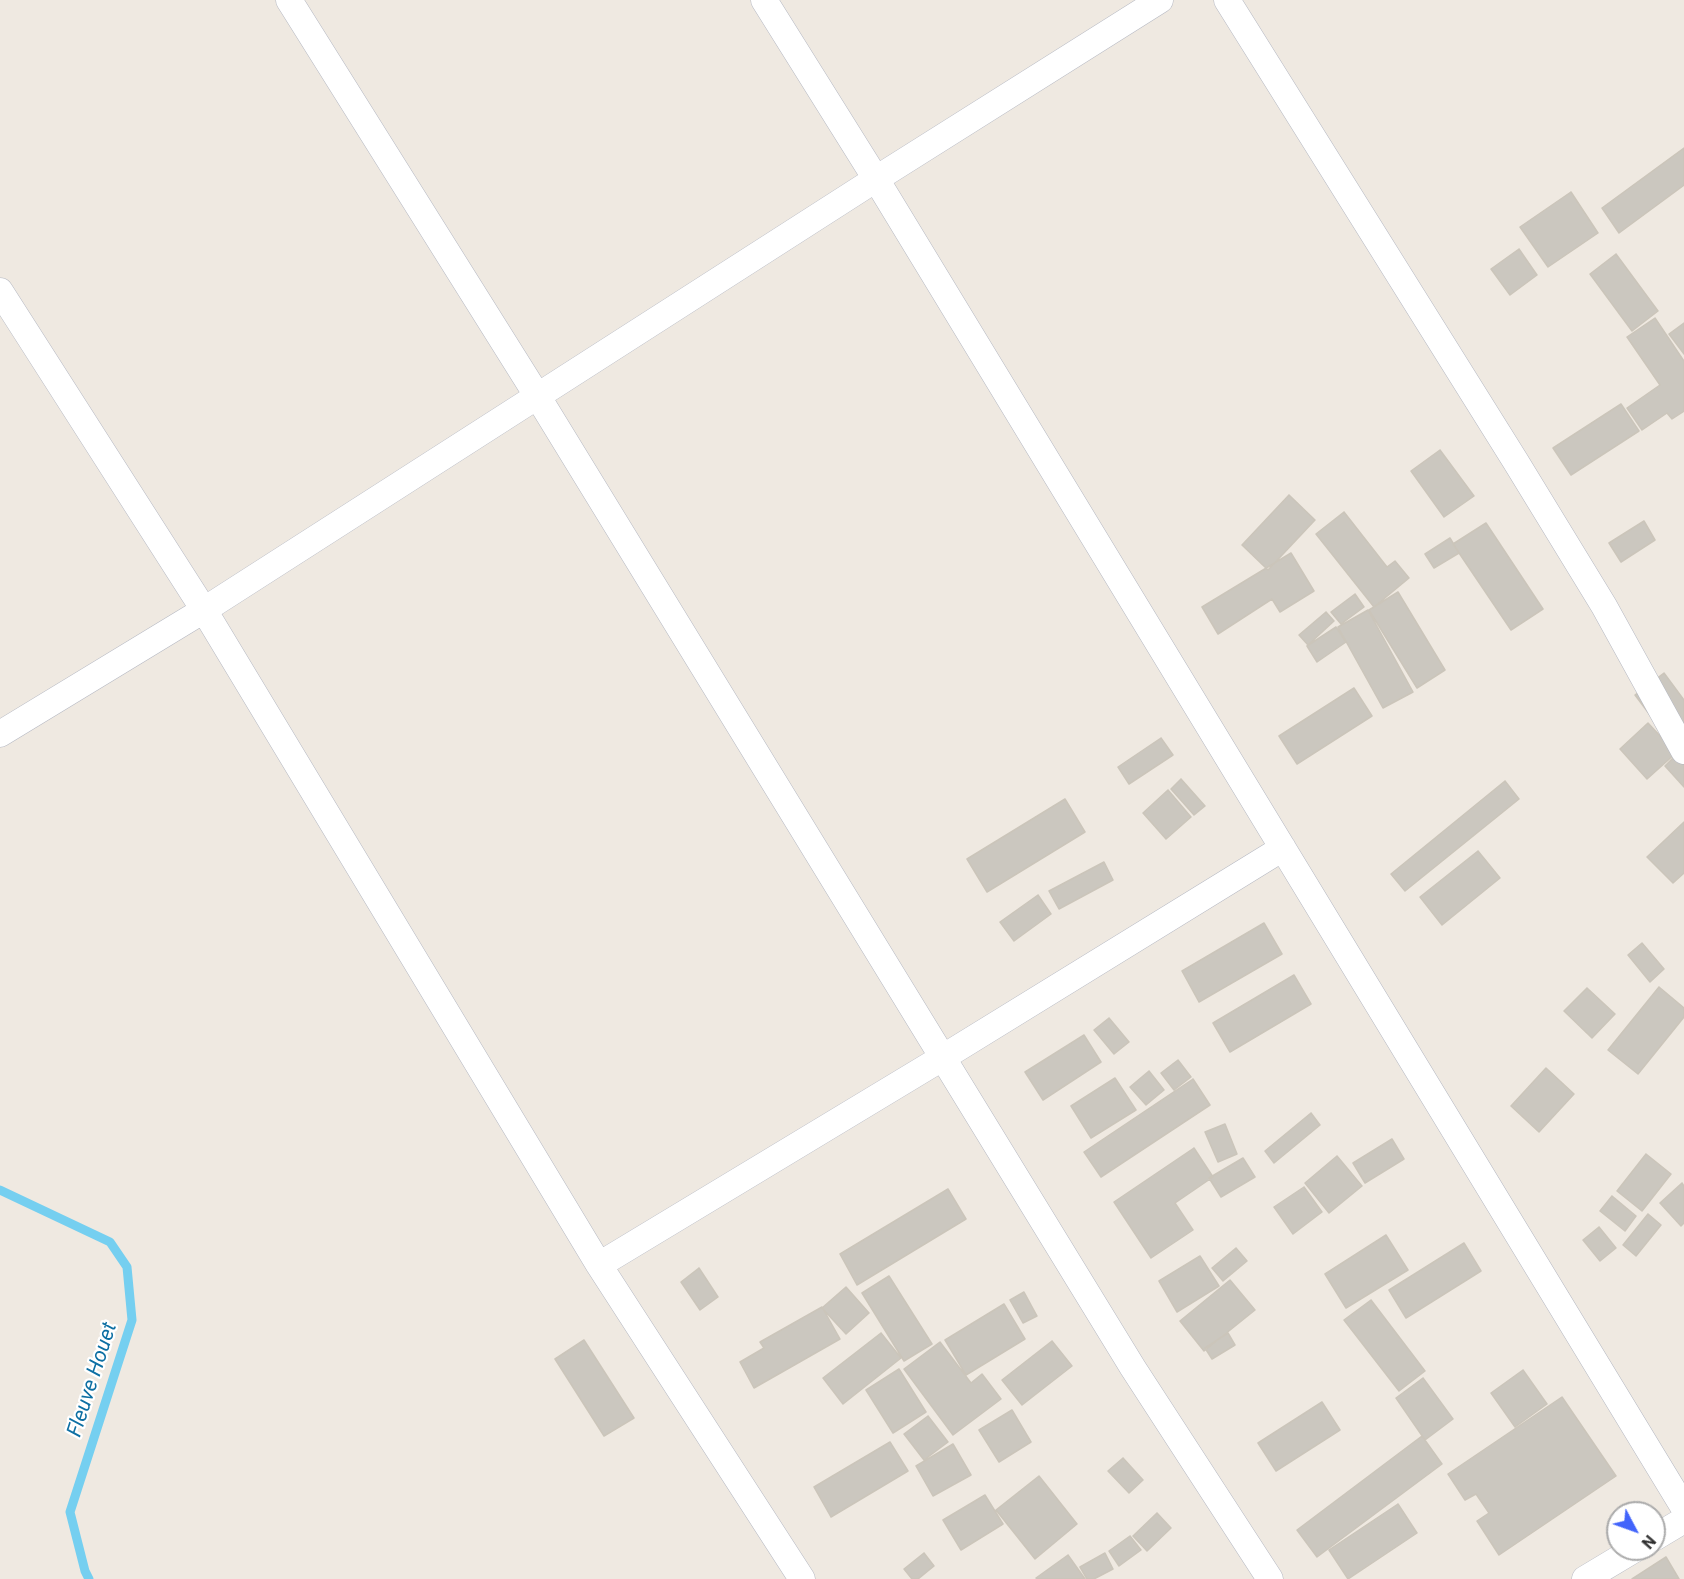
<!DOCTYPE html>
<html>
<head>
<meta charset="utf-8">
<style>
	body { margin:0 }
	#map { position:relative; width:1684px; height:1579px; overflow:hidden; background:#efe9e1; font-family:Roboto,sans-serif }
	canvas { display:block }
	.north { position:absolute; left:1606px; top:1501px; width:60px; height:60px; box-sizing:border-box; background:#fff; border:2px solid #ababab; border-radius:50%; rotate:131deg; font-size:16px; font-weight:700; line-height:24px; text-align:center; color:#2e2e2e }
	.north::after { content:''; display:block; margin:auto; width:21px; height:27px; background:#4264fb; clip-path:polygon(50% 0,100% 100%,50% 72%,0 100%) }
</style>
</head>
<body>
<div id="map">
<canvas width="1684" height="1579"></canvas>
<div class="north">N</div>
</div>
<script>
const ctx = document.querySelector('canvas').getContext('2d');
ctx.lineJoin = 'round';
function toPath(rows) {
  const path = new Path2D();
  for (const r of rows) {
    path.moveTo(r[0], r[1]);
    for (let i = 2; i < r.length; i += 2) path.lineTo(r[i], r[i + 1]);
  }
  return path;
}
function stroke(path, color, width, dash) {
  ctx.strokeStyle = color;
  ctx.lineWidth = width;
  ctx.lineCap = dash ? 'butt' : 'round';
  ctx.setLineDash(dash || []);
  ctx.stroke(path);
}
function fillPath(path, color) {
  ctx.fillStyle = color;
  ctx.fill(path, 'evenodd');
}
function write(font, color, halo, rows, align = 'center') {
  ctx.font = font + ' Roboto,sans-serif';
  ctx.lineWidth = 4.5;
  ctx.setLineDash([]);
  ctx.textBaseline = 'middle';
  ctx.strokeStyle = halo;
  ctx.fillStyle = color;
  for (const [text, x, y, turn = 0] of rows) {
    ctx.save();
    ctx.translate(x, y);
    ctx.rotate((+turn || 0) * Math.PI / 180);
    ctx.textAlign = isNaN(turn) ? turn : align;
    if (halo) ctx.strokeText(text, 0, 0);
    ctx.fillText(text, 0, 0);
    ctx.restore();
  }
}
stroke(toPath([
	[0,1190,110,1242,127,1267,132,1320,70,1512,85,1571,89,1579]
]), '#75cff0', 9);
const building = toPath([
	[1684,148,1684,185,1619,233,1602,208,1684,148],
	[1571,192,1598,233,1548,267,1520,227,1571,192],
	[1519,249,1537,275,1510,295,1491,269,1519,249],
	[1616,254,1658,311,1632,331,1590,274,1616,254],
	[1655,318,1684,361,1684,411,1672,419,1667,413,1642,430,1627,408,1660,385,1627,337,1655,318],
	[1684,323,1684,354,1669,334,1684,323],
	[1621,404,1639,431,1571,475,1553,448,1621,404],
	[1440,450,1474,496,1444,517,1411,471,1440,450],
	[1289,495,1315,520,1268,570,1242,545,1289,495],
	[1344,512,1387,567,1395,561,1409,578,1374,607,1316,534,1344,512],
	[1644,521,1655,540,1621,562,1609,543,1644,521],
	[1486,523,1543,609,1511,630,1453,544,1486,523],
	[1450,538,1459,553,1434,568,1425,554,1450,538],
	[1291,553,1314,591,1280,612,1272,599,1218,634,1202,607,1291,553],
	[1398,592,1445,670,1417,688,1369,610,1398,592],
	[1355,594,1364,607,1341,624,1331,612,1355,594],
	[1368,610,1413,692,1383,708,1338,627,1368,610],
	[1326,612,1334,621,1308,645,1299,635,1326,612],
	[1336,627,1346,642,1317,662,1307,646,1336,627],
	[1664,673,1684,700,1684,747,1677,751,1635,695,1664,673],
	[1354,688,1372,716,1297,764,1279,736,1354,688],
	[1648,723,1676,753,1647,779,1620,749,1648,723],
	[1161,738,1173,755,1129,784,1118,767,1161,738],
	[1679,752,1684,757,1684,787,1665,766,1679,752],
	[1181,779,1205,806,1194,815,1171,789,1181,779],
	[1505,781,1519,799,1405,891,1391,874,1505,781],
	[1168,790,1191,817,1166,839,1143,813,1168,790],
	[1065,799,1085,832,987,892,967,859,1065,799],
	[1684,822,1684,873,1673,883,1647,857,1684,822],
	[1478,851,1500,878,1442,925,1420,897,1478,851],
	[1104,862,1113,880,1059,909,1049,891,1104,862],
	[1038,895,1051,914,1014,941,1000,922,1038,895],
	[1264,923,1282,954,1199,1002,1182,971,1264,923],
	[1642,943,1664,969,1650,982,1628,955,1642,943],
	[1294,975,1311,1004,1230,1052,1213,1023,1294,975],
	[1659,987,1684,1008,1684,1017,1638,1074,1608,1050,1659,987],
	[1587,988,1615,1014,1592,1038,1564,1011,1587,988],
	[1109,1018,1129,1042,1114,1054,1094,1030,1109,1018],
	[1084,1035,1101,1062,1043,1100,1025,1072,1084,1035],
	[1178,1060,1191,1077,1174,1090,1161,1073,1178,1060],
	[1546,1068,1574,1094,1539,1132,1511,1106,1546,1068],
	[1149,1071,1164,1090,1146,1105,1130,1087,1149,1071],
	[1115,1078,1136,1110,1091,1138,1071,1106,1115,1078],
	[1193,1079,1210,1105,1101,1177,1084,1152,1193,1079],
	[1311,1113,1320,1125,1274,1163,1265,1151,1311,1113],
	[1225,1124,1237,1154,1218,1162,1205,1132,1225,1124],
	[1392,1139,1404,1159,1365,1183,1353,1163,1392,1139],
	[1194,1148,1213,1177,1175,1203,1193,1230,1151,1258,1114,1202,1194,1148],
	[1646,1154,1671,1174,1642,1211,1617,1191,1646,1154],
	[1337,1156,1362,1186,1329,1213,1305,1183,1337,1156],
	[1243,1158,1255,1177,1221,1197,1209,1178,1243,1158],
	[1682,1183,1684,1186,1684,1223,1681,1226,1660,1203,1682,1183],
	[1304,1187,1322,1212,1293,1234,1274,1207,1304,1187],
	[948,1189,966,1219,857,1285,840,1254,948,1189],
	[1612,1196,1636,1216,1625,1231,1600,1211,1612,1196],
	[1648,1214,1661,1225,1636,1256,1623,1245,1648,1214],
	[1599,1227,1616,1248,1600,1261,1583,1240,1599,1227],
	[1386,1235,1408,1270,1346,1308,1325,1274,1386,1235],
	[1464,1243,1481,1271,1406,1318,1389,1290,1464,1243],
	[1236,1248,1247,1261,1223,1281,1212,1268,1236,1248],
	[1200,1256,1219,1286,1177,1312,1159,1281,1200,1256],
	[699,1268,718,1297,700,1310,681,1282,699,1268],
	[889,1276,932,1344,904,1361,862,1293,889,1276],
	[1230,1280,1255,1310,1204,1351,1180,1321,1230,1280],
	[846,1287,869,1313,846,1334,822,1308,846,1287],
	[1024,1292,1037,1316,1023,1323,1010,1300,1024,1292],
	[1371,1300,1425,1371,1399,1391,1344,1320,1371,1300],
	[1004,1304,1025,1339,966,1375,945,1340,1004,1304],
	[822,1307,840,1339,754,1388,740,1362,764,1348,760,1342,822,1307],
	[881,1333,901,1358,843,1404,823,1378,881,1333],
	[1228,1333,1235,1345,1212,1359,1205,1348,1228,1333],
	[584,1340,634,1418,604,1436,555,1359,584,1340],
	[1052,1341,1072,1366,1022,1405,1002,1380,1052,1341],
	[940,1342,971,1383,982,1374,1001,1399,953,1435,904,1369,940,1342],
	[899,1369,926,1412,893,1433,866,1390,899,1369],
	[1523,1370,1547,1404,1515,1427,1491,1393,1523,1370],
	[1423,1378,1453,1419,1425,1440,1396,1398,1423,1378],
	[1562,1397,1616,1476,1499,1555,1477,1521,1489,1513,1476,1494,1465,1500,1448,1474,1562,1397],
	[1322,1402,1340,1430,1276,1471,1258,1443,1322,1402],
	[1012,1410,1031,1442,999,1462,979,1430,1012,1410],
	[928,1416,948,1442,924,1460,904,1434,928,1416],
	[1422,1436,1442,1464,1317,1557,1297,1530,1422,1436],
	[890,1442,908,1471,831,1517,814,1487,890,1442],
	[953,1444,971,1475,933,1496,916,1466,953,1444],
	[1123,1458,1143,1480,1129,1493,1108,1471,1123,1458],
	[1039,1476,1077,1524,1035,1559,996,1510,1039,1476],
	[985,1495,1003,1524,961,1550,943,1520,985,1495],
	[1398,1504,1417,1533,1348,1579,1329,1550,1398,1504],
	[1157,1513,1171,1528,1147,1551,1133,1536,1157,1513],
	[1130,1536,1141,1550,1119,1566,1109,1551,1130,1536],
	[924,1553,934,1566,918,1579,912,1579,904,1569,924,1553],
	[1105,1553,1113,1569,1094,1579,1087,1579,1080,1567,1105,1553],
	[1068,1555,1085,1579,1037,1579,1036,1578,1068,1555],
	[1666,1557,1679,1579,1632,1579,1666,1557]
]);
fillPath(building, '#cbc7bf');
stroke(building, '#cbc5ba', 1.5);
const minor = toPath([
	[289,0,538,397,1133,1368,1270,1579],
	[764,0,876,179,1684,1508],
	[1227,0,1516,462,1604,606,1684,751],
	[0,291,204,610,599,1265,802,1579],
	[0,734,204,610,876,179,1160,0],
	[599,1265,942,1058,1283,848],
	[1654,1538,1684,1520],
	[1585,1579,1635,1549]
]);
stroke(minor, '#b4b7c1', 27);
stroke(minor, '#fff', 26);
write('italic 21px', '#0d6fa3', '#fff', [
	["Fleuve Houet",93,1380,-72]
]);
</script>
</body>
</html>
